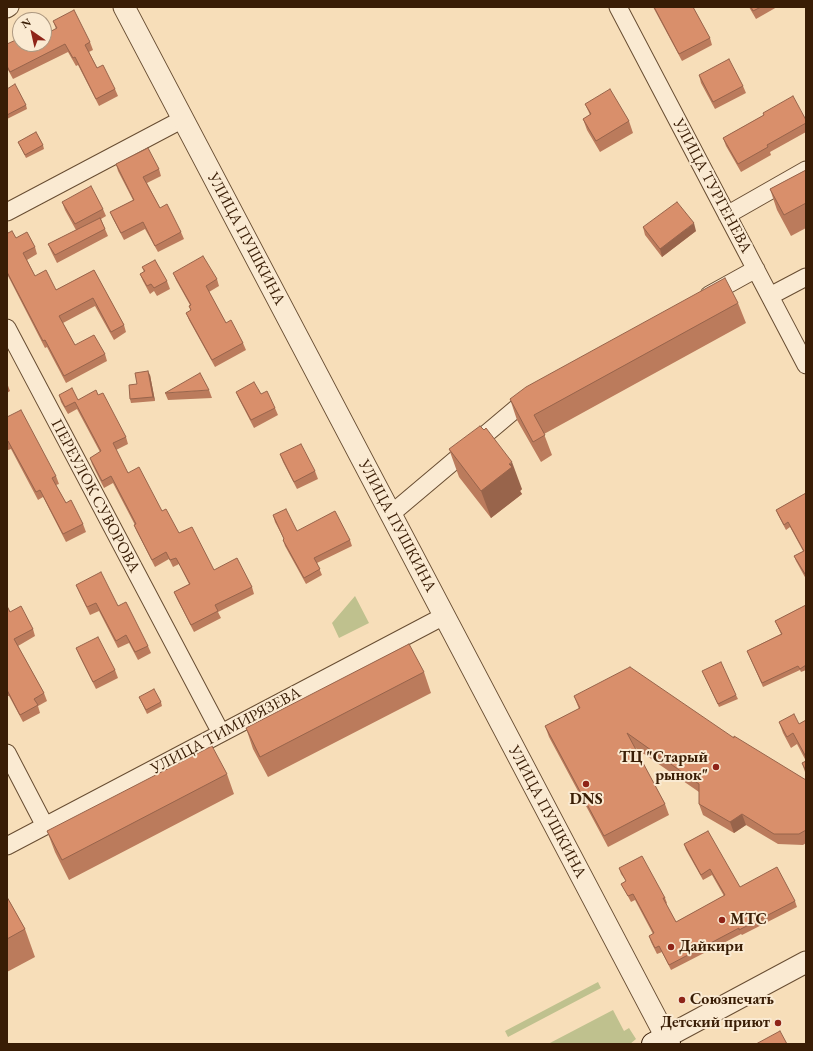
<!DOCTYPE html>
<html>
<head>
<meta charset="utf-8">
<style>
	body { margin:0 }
	#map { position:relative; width:813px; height:1051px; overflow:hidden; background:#f7deb9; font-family:"EB Garamond",serif }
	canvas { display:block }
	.frame { position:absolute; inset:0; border:8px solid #391d05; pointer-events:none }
	.north { position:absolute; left:12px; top:12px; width:40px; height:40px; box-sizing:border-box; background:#faead2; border:1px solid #ad9880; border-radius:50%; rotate:326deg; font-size:11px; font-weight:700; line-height:16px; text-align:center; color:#391d05 }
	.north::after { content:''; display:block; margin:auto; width:14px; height:18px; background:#8f2418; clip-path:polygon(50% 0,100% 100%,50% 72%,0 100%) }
</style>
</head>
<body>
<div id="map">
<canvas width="813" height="1051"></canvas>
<div class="frame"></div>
<div class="north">N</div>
</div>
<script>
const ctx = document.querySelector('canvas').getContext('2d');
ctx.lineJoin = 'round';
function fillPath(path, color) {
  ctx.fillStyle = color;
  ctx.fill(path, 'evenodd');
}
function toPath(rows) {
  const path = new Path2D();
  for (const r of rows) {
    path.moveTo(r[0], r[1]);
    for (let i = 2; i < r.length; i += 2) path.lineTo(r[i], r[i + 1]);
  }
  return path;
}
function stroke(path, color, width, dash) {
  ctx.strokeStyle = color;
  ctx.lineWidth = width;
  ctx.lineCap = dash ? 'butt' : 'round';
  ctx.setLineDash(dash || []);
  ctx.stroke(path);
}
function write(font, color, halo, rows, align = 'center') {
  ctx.font = font + ' "EB Garamond",serif';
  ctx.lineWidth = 4;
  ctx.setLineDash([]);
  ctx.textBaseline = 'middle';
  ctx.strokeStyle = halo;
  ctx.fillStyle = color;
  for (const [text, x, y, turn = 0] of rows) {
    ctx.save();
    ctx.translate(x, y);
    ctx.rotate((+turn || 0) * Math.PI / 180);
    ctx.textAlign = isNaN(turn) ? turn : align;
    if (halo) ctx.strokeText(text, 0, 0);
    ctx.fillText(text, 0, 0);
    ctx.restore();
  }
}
fillPath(toPath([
	[355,596,369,623,339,638,332,623],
	[598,982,601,988,508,1037,505,1031],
	[613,1010,624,1031,629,1028,636,1039,630,1044,548,1044]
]), '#bfc18e');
const minor = toPath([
	[618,7,806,365],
	[7,9,10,7],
	[7,212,183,119],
	[727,215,806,170],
	[709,295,756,269],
	[770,296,806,277],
	[7,328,221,733],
	[391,514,531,396],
	[7,753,45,826],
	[7,846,444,616]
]);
const tertiary = toPath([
	[124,7,666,1037,806,962]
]);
const secondary = toPath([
	[653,1044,666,1037,669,1044]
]);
stroke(minor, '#684d32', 19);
stroke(tertiary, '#684d32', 23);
stroke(secondary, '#391d05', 24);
stroke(minor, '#faead2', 17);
stroke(tertiary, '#faead2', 21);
stroke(secondary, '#faead2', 22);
fillPath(toPath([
	[653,7,693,7,710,38,712,45,682,61],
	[749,7,777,7,756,19],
	[53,21,90,42,93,50,89,52,97,68,115,89,118,96,99,106,78,65,76,66,68,52,13,79,7,68,7,44,22,46,56,29],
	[699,75,743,86,746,93,715,109,701,83],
	[7,89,26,105,27,109,7,119],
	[585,104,629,121,633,133,600,152,587,130,583,119,590,115],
	[763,113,806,120,806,132,770,152,771,155,741,172,726,146,723,138,764,115],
	[18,142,43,145,44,149,26,158],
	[116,164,159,169,161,176,147,183,160,208,181,232,184,239,158,252,145,229,124,240,113,219,110,212,133,200,118,171],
	[806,170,806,228,791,236,777,210,770,189],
	[62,202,103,209,106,216,101,219,105,229,108,236,57,263,51,251,48,244,76,230,65,210],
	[643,227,696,231,662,257,645,235],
	[7,232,8,233,16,238,35,247,37,254,27,260,35,276,56,290,94,270,124,325,126,332,114,340,95,306,63,323,75,345,105,354,107,361,66,383,47,347,45,348,7,274],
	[142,267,167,281,170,289,157,296,154,291,150,294,143,281,140,274,144,272],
	[173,273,217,279,219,286,209,292,226,323,243,343,246,350,215,367,189,320,186,313,191,311,189,306,190,305,176,280],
	[738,303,746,323,544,434,552,455,541,462,517,420,510,399],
	[150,375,155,401,131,403,130,399,137,384],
	[7,383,10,391,7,393],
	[209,390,212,398,168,400,165,393],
	[236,392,261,394,275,408,278,415,254,428,239,399],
	[59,395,78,400,98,395,126,437,128,444,116,450,128,473,162,511,179,533,214,570,252,587,254,594,218,612,221,618,194,632,177,599,174,592,189,584,179,564,173,567,169,559,155,567,137,532,134,525,135,525,113,483,104,488,92,464,90,458,100,452,77,409,68,414,61,402],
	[7,417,56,476,59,484,56,485,66,503,83,524,86,532,66,542,43,497,38,500,11,449,8,450,7,448],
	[449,449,522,489,520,491,522,494,491,518,459,477],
	[280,454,315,471,318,479,297,489,283,462],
	[806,493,806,579,796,561,794,556,803,551,790,527,786,530,778,515,776,510],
	[273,515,297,531,350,540,352,546,317,563,322,575,306,584,285,546,283,540,284,539,275,522],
	[76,585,118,606,148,646,151,653,138,660,129,643,118,648,99,611,90,615,79,592],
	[806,605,806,670,801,672,800,670,763,687,747,651,781,634,775,621],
	[7,606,10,612,33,629,35,636,18,646,44,693,47,701,38,706,40,713,23,722,9,696,7,696],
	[76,648,115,670,118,678,96,689,79,655],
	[702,671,736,695,738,699,719,707],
	[424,672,431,693,268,777,253,749,246,728],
	[574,696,734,738,806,780,806,843,803,845,778,844,746,825,734,833,703,815,699,804,699,792,634,747,665,804,669,815,608,847,549,737,545,726,579,709],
	[139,697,161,702,162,706,147,714],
	[806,720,806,761,797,744,791,748,783,733,779,722,799,724],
	[806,761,806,775,802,763],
	[227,774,234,794,69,880,55,852,47,831],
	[684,844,740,887,795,901,797,907,742,935,741,934,671,970,662,952,657,954,651,942,649,936,653,934,635,900,631,902,624,889,621,884,626,881,621,874,619,868,665,898,667,903,666,904,676,922,724,896,712,875,703,880,686,850],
	[7,897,25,929,35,957,7,972]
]), '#bb7b5c');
fillPath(toPath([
	[694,223,696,231,662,257,660,249],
	[148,371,150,375,155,401,153,397],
	[512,462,522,489,520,491,522,494,491,518,481,491],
	[742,814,746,825,734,833,730,822]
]), '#98644b');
const building = toPath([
	[654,7,693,7,710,38,679,54,654,7],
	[751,7,761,7,753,11,751,7],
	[74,10,90,42,85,45,97,68,103,65,115,89,96,99,75,57,73,58,65,44,10,72,7,66,7,44,18,39,22,46,26,44,44,44,44,35,57,28,53,21,74,10],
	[729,59,743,86,713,102,699,75,729,59],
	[15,84,26,105,7,115,7,89,15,84],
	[610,89,629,121,596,141,583,119,591,114,585,104,610,89],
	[793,96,806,120,806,123,767,145,768,147,738,164,723,138,764,115,763,113,793,96],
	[36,132,43,145,25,155,18,142,36,132],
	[148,148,159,169,143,177,160,208,167,204,181,232,155,246,143,222,121,233,110,212,134,200,116,164,148,148],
	[806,170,806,203,784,215,770,189,806,170],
	[91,186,103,209,75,224,62,202,91,186],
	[677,202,694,223,660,249,643,227,677,202],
	[100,218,105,229,55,255,48,244,100,218],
	[12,231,16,238,27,232,35,247,23,253,35,276,46,270,56,290,94,270,124,325,111,332,93,298,59,316,75,345,94,335,105,354,64,376,45,340,43,341,7,272,7,232,8,233,12,231],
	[203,256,217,279,206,286,226,323,231,320,243,343,212,360,186,313,191,310,189,306,191,305,173,273,203,256],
	[155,260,167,281,154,288,151,284,147,286,140,274,145,271,142,267,155,260],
	[725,278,738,303,534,415,545,435,533,442,510,399,526,387,725,278],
	[148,371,153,397,130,399,129,385,137,384,135,373,148,371],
	[200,373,209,390,165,393,200,373],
	[254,382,261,394,267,391,275,408,251,420,236,392,254,382],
	[72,388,78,400,96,390,98,395,103,393,126,437,113,443,128,473,139,467,162,511,166,509,179,533,192,527,214,570,237,558,252,587,215,605,218,611,191,625,174,592,190,584,176,558,170,560,166,552,152,560,134,525,136,524,111,476,102,481,90,458,101,451,75,402,65,407,59,395,72,388],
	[21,410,56,476,52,478,66,503,71,500,83,524,63,534,40,490,36,492,8,441,7,442,7,417,21,410],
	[480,426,484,430,486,428,512,462,509,464,512,467,481,491,449,449,480,426],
	[301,444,315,471,294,482,280,454,301,444],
	[806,493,806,574,805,574,794,556,804,551,788,522,784,525,776,510,806,493],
	[286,509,297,531,335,511,350,540,314,558,320,569,304,578,283,540,284,539,273,515,286,509],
	[101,572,118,606,126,602,148,646,135,652,126,635,116,641,96,603,87,607,76,585,101,572],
	[806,605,806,665,800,669,798,666,762,683,747,651,782,634,775,621,806,605],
	[7,606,10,612,21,606,33,629,14,639,44,693,34,699,38,705,20,715,7,690,7,606],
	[98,637,115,670,93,682,76,648,98,637],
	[409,644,424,672,260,757,246,728,409,644],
	[721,662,736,695,718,704,702,671,721,662],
	[630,667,734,738,734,736,806,780,806,830,799,834,774,834,742,814,730,822,699,804,699,784,627,733,665,804,604,836,545,726,580,708,574,696,630,667],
	[154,689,161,702,146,710,139,697,154,689],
	[794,714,799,724,806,720,806,757,793,733,787,737,779,722,794,714],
	[212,746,227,774,62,860,47,831,212,746],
	[806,761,806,771,802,763,806,761],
	[708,831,740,887,777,867,795,901,739,930,739,928,669,965,659,946,655,948,649,936,654,933,633,894,628,896,621,884,626,881,619,868,642,856,665,898,663,898,676,922,725,895,710,869,701,875,684,844,708,831],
	[7,897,25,929,7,939,7,897],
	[780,1031,787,1044,756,1044,780,1031]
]);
fillPath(building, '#d98f6b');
stroke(building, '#98644b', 1);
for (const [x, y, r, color] of [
	[716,767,4,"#8f2418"],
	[586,784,4,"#8f2418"],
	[722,920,4,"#8f2418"],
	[671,947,4,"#8f2418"],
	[682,1000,4,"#8f2418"],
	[778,1023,4,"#8f2418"]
]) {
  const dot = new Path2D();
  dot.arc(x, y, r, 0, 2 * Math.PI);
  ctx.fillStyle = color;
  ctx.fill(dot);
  stroke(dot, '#faead2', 1.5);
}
write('16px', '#391d05', '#faead2', [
	["УЛИЦА ТУРГЕНЕВА",712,186,62],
	["УЛИЦА ПУШКИНА",246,239,62],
	["ПЕРЕУЛОК СУВОРОВА",95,496,62],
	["УЛИЦА ПУШКИНА",397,526,62],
	["УЛИЦА ТИМИРЯЗЕВА",226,731,-28],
	["УЛИЦА ПУШКИНА",547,812,62]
]);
write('bold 16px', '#391d05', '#faead2', [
	["ТЦ \"Старый",708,758,"right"],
	["рынок\"",708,776,"right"],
	["DNS",586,800,"center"],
	["МТС",730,920],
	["Дайкири",679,947],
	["Союзпечать",690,1000],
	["Детский приют",770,1023,"right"]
], 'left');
</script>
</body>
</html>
